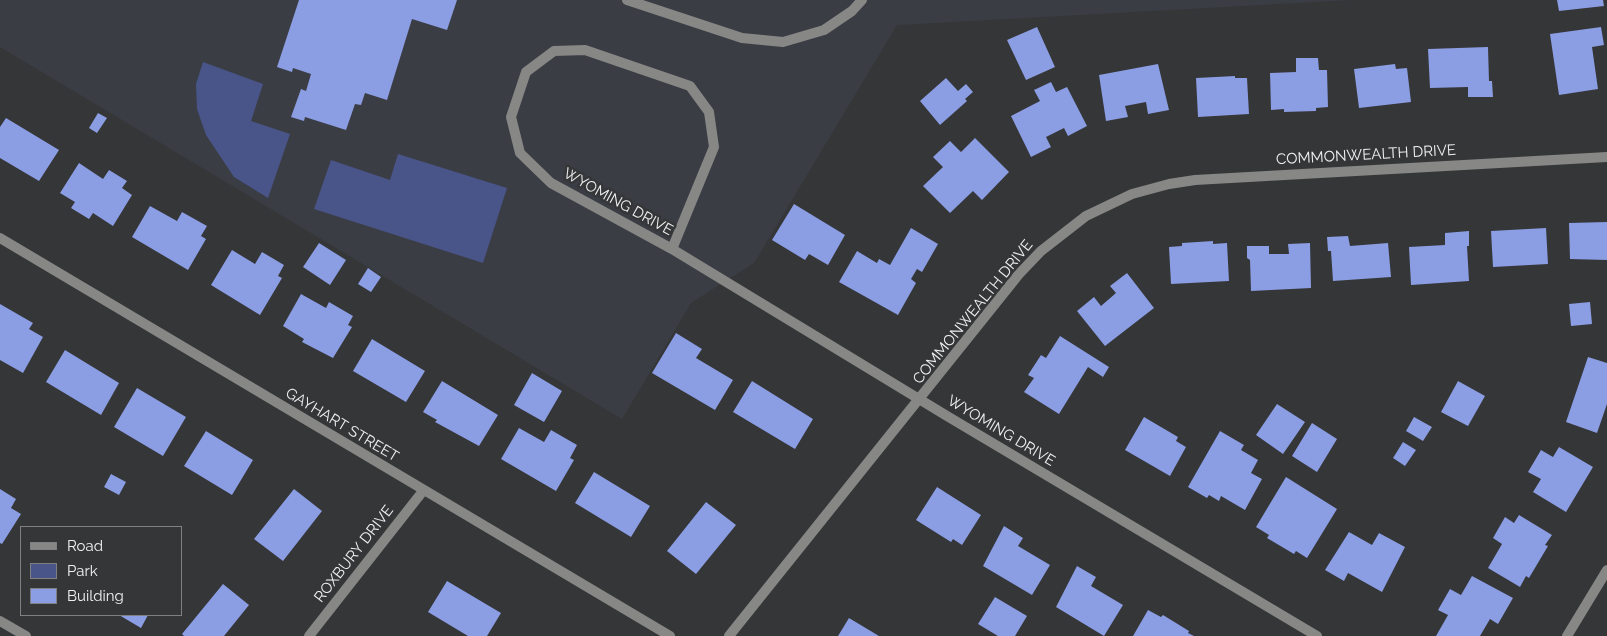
<!DOCTYPE html>
<html>
<head>
<meta charset="utf-8">
<style>
	body { margin:0 }
	#map { position:relative; width:1607px; height:636px; overflow:hidden; background:#353638; font-family:Raleway,sans-serif }
	canvas { display:block }
	.legend { position:absolute; left:20px; top:526px; width:162px; height:90px; box-sizing:border-box; background:#353638; border:1px solid #808082; margin:0; padding:6px 9px; list-style:none; font-size:15px; color:#f0f0f2 }
	.legend li { display:flex; align-items:center; gap:10px; height:25px }
	.legend b { width:25px; border:1px solid #808082 }
</style>
</head>
<body>
<div id="map">
<canvas width="1607" height="636"></canvas>
<ul class="legend">
<li><b style="height:6px;background:#878785"></b>Road</li>
<li><b style="height:14px;background:#495588"></b>Park</li>
<li><b style="height:14px;background:#8b9de3"></b>Building</li>
</ul>
</div>
<script>
const ctx = document.querySelector('canvas').getContext('2d');
ctx.lineJoin = 'round';
function fillPath(path, color) {
  ctx.fillStyle = color;
  ctx.fill(path, 'evenodd');
}
function toPath(rows) {
  const path = new Path2D();
  for (const r of rows) {
    path.moveTo(r[0], r[1]);
    for (let i = 2; i < r.length; i += 2) path.lineTo(r[i], r[i + 1]);
  }
  return path;
}
function stroke(path, color, width, dash) {
  ctx.strokeStyle = color;
  ctx.lineWidth = width;
  ctx.lineCap = dash ? 'butt' : 'round';
  ctx.setLineDash(dash || []);
  ctx.stroke(path);
}
function write(font, color, halo, rows, align = 'center') {
  ctx.font = font + ' Raleway,sans-serif';
  ctx.lineWidth = 5;
  ctx.setLineDash([]);
  ctx.textBaseline = 'middle';
  ctx.strokeStyle = halo;
  ctx.fillStyle = color;
  for (const [text, x, y, turn = 0] of rows) {
    ctx.save();
    ctx.translate(x, y);
    ctx.rotate((+turn || 0) * Math.PI / 180);
    ctx.textAlign = isNaN(turn) ? turn : align;
    if (halo) ctx.strokeText(text, 0, 0);
    ctx.fillText(text, 0, 0);
    ctx.restore();
  }
}
fillPath(toPath([
	[0,0,1352,0,897,25,754,263,691,303,622,419,0,47]
]), '#3b3d45');
fillPath(toPath([
	[203,62,263,84,251,121,290,134,268,198,234,177,206,135,197,109,196,84],
	[398,154,507,188,483,263,314,209,331,160,390,180]
]), '#495588');
fillPath(toPath([
	[299,0,457,0,447,30,412,19,387,100,365,93,361,105,355,104,346,130,305,117,304,121,291,117,301,89,306,91,311,74,293,68,292,72,277,67],
	[1557,0,1603,0,1604,6,1559,11],
	[1037,27,1055,67,1026,80,1007,40],
	[1601,27,1604,45,1592,47,1598,89,1559,95,1550,34],
	[1488,47,1489,81,1492,81,1493,97,1468,97,1468,87,1430,88,1428,49],
	[1296,58,1318,58,1319,70,1327,70,1328,107,1316,108,1316,111,1284,112,1284,109,1271,110,1270,73,1296,72],
	[1158,64,1169,110,1148,114,1146,102,1125,106,1128,117,1106,121,1099,75],
	[1395,64,1396,69,1407,68,1411,102,1359,108,1354,69],
	[1235,76,1235,78,1247,78,1249,114,1198,117,1196,78],
	[946,78,958,91,966,84,973,92,965,99,967,101,940,125,920,101],
	[1051,82,1056,92,1067,87,1087,126,1068,136,1064,128,1046,137,1051,147,1031,157,1011,116,1040,101,1034,90],
	[98,113,107,118,97,133,89,128],
	[6,118,59,150,39,181,0,158,0,127],
	[975,138,1009,172,982,200,973,191,950,213,923,186,943,167,933,157,950,141,961,152],
	[79,163,103,179,109,170,127,181,122,188,132,195,113,226,93,213,89,219,71,208,75,202,60,193],
	[794,204,845,235,828,265,809,254,805,260,772,240],
	[150,206,177,221,182,212,207,226,201,236,206,239,188,270,132,237],
	[1607,222,1607,260,1570,259,1569,223],
	[911,228,938,244,922,272,917,269,911,279,916,283,898,315,839,282,857,251,877,263,879,259,890,265],
	[1546,228,1548,264,1493,267,1491,231],
	[1469,231,1469,246,1467,246,1469,281,1411,285,1409,247,1445,245,1445,233],
	[1348,236,1350,246,1388,243,1391,277,1333,281,1331,251,1328,251,1327,237],
	[1213,241,1213,244,1227,243,1229,281,1171,284,1169,247,1182,246,1182,243],
	[319,243,346,260,330,285,303,267],
	[1310,243,1311,288,1251,291,1250,260,1247,258,1247,246,1269,246,1269,254,1289,254,1288,244],
	[232,250,255,264,262,252,284,265,278,276,282,278,260,315,211,285],
	[368,268,381,277,371,292,358,284],
	[1127,273,1154,308,1105,346,1077,311,1094,297,1101,306,1116,293,1110,286],
	[301,294,326,308,329,302,353,316,348,325,352,327,333,358,302,342,304,339,283,326],
	[1590,302,1592,324,1571,326,1569,304],
	[0,304,33,323,29,329,43,337,23,373,0,360],
	[676,333,702,349,696,358,733,380,715,410,652,373],
	[1060,336,1109,367,1103,377,1088,367,1059,414,1024,392,1034,378,1028,375,1041,355,1046,358],
	[372,339,425,371,406,402,353,371],
	[65,350,119,383,101,415,46,382],
	[1588,357,1607,363,1607,404,1597,433,1566,422],
	[532,373,562,391,544,422,514,405],
	[442,381,498,415,479,446,435,422,437,420,423,412],
	[752,381,813,419,795,449,733,412],
	[1458,381,1485,396,1468,426,1441,412],
	[137,388,186,417,163,456,114,427],
	[1277,404,1305,422,1283,454,1256,435],
	[1144,417,1178,437,1176,441,1186,447,1170,476,1125,450],
	[1414,417,1432,427,1423,441,1406,431],
	[1312,423,1337,439,1317,472,1292,456],
	[519,428,544,442,551,430,577,445,570,458,574,460,556,491,501,459],
	[206,431,253,460,232,495,184,466],
	[1220,431,1244,445,1241,450,1258,460,1251,473,1262,479,1245,510,1221,496,1219,501,1209,495,1207,498,1188,487],
	[1403,442,1416,450,1405,466,1393,458],
	[1559,447,1593,467,1566,512,1533,492,1541,479,1528,472,1541,450,1553,457],
	[594,472,650,506,631,537,575,503],
	[111,474,126,482,119,495,104,487],
	[1286,477,1337,509,1307,558,1296,551,1294,554,1267,538,1269,535,1256,527],
	[937,487,981,515,962,545,953,539,951,542,916,520],
	[0,489,16,499,11,508,21,514,2,544,0,543],
	[294,489,322,511,283,561,254,539],
	[706,502,736,525,696,574,667,551],
	[1519,515,1552,535,1545,545,1548,546,1529,578,1526,576,1520,587,1488,568,1502,544,1493,538,1505,517,1514,523],
	[1004,526,1023,538,1018,546,1050,565,1032,595,983,566],
	[1349,532,1372,545,1379,533,1405,547,1382,592,1348,573,1344,581,1325,570],
	[1077,566,1096,577,1091,586,1123,605,1104,636,1056,607],
	[1472,576,1513,598,1498,624,1490,619,1480,636,1436,636,1448,615,1438,610,1450,589,1461,595],
	[447,581,501,613,487,636,468,636,428,612],
	[223,584,249,605,224,636,184,636,182,634],
	[995,597,1027,616,1015,636,998,636,978,624],
	[1148,610,1161,617,1163,615,1189,631,1188,633,1194,636,1133,636],
	[119,615,148,615,141,628],
	[849,618,879,636,838,636]
]), '#8b9de3');
stroke(toPath([
	[627,0,742,38,783,42,824,30,852,11,862,0]
]), '#878785', 10);
stroke(toPath([
	[0,238,670,636],
	[672,249,714,147,709,112,690,86,585,50,554,51,526,72,511,117,520,153,551,183,672,249,947,416,1317,636],
	[0,621,26,636],
	[309,636,423,491],
	[729,636,1019,274,1041,251,1086,216,1132,194,1169,184,1195,180,1607,157],
	[1567,636,1607,570]
]), '#878785', 10);
write('15px', '#f0f0f2', '#353638', [
	["COMMONWEALTH DRIVE",1366,155,-3],
	["WYOMING DRIVE",618,202,29],
	["COMMONWEALTH DRIVE",973,312,-51],
	["GAYHART STREET",342,425,31],
	["WYOMING DRIVE",1001,431,31],
	["ROXBURY DRIVE",354,554,-52]
]);
</script>
</body>
</html>
